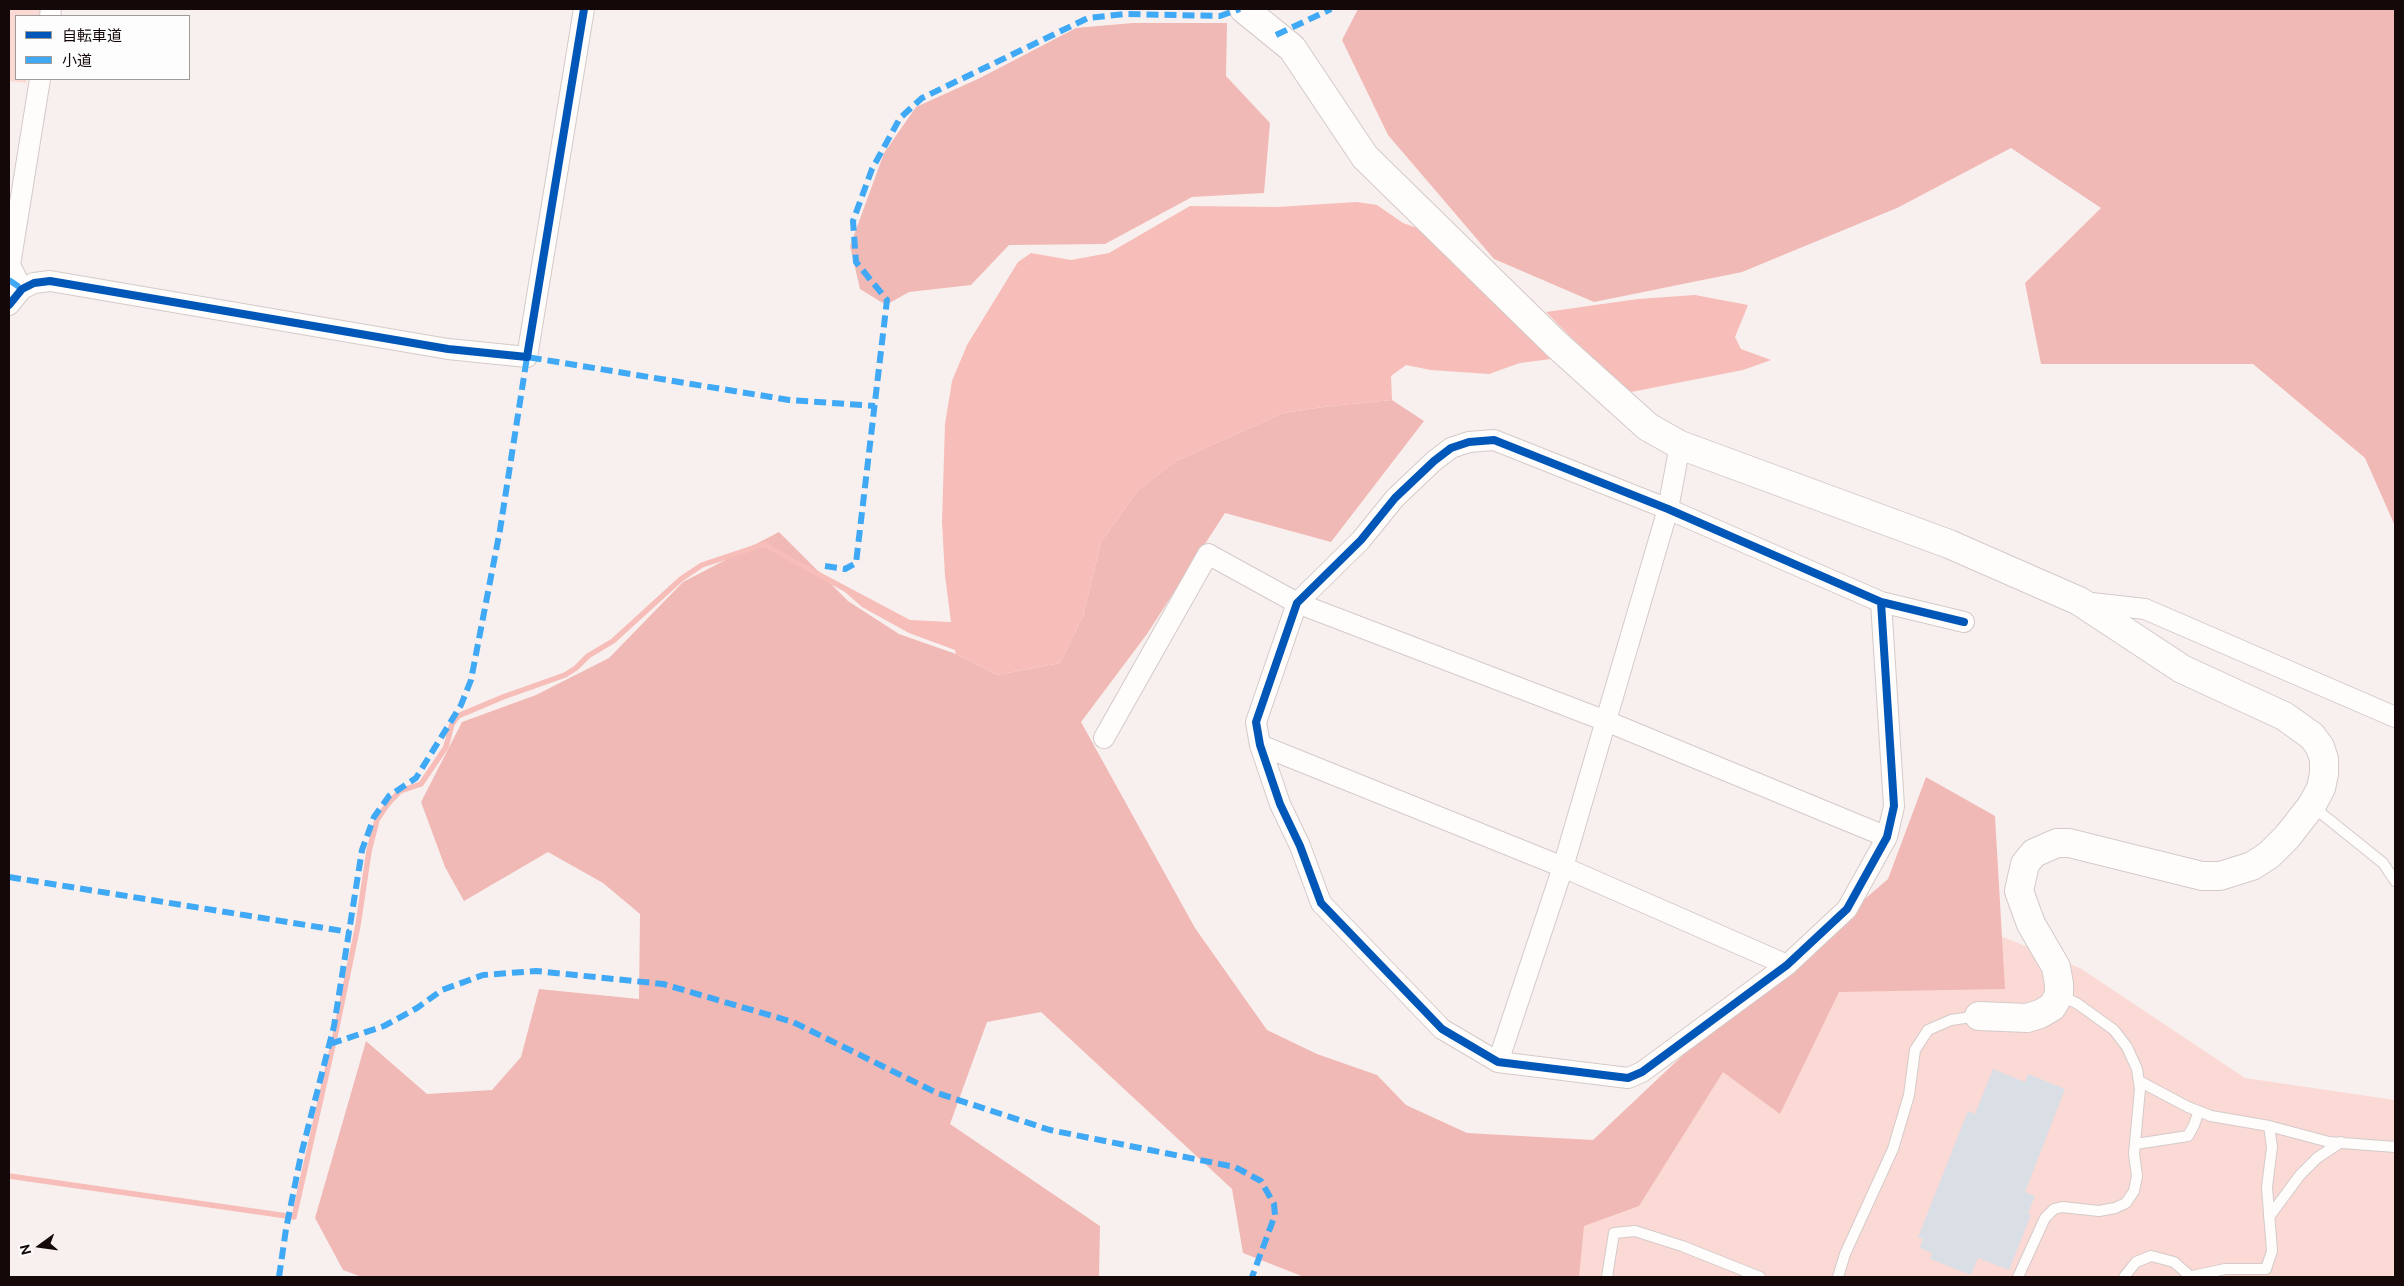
<!DOCTYPE html>
<html>
<head>
<meta charset="utf-8">
<style>
	body { margin:0 }
	#map { position:relative; width:2404px; height:1286px; overflow:hidden; background:#f8f0ee; font-family:Ubuntu,"Noto Sans JP",sans-serif }
	canvas { display:block }
	.frame { position:absolute; inset:0; border:10px solid #140808; pointer-events:none }
	.legend { position:absolute; left:15px; top:15px; width:175px; height:65px; box-sizing:border-box; background:#fdfdfd; border:1px solid #a09b9b; margin:0; padding:6px 9px; list-style:none; font-size:15px; color:#140808 }
	.legend li { display:flex; align-items:center; gap:10px; height:25px }
	.legend b { width:25px; border:1px solid #a09b9b }
	.north { position:absolute; left:15px; top:1221px; width:50px; height:50px; -webkit-text-stroke:4px #fdfdfd; paint-order:stroke; rotate:256deg; font-size:14px; font-weight:700; line-height:20px; text-align:center; color:#140808 }
	.north::after { content:''; display:block; margin:auto; width:18px; height:22px; background:#140808; clip-path:polygon(50% 0,100% 100%,50% 72%,0 100%) }
</style>
</head>
<body>
<div id="map">
<canvas width="2404" height="1286"></canvas>
<div class="frame"></div>
<ul class="legend">
<li><b style="height:6px;background:#0057b8"></b>自転車道</li>
<li><b style="height:6px;background:#3fa9f5"></b>小道</li>
</ul>
<div class="north">N</div>
</div>
<script>
const ctx = document.querySelector('canvas').getContext('2d');
ctx.lineJoin = 'round';
function fillPath(path, color) {
  ctx.fillStyle = color;
  ctx.fill(path, 'evenodd');
}
function toPath(rows) {
  const path = new Path2D();
  for (const r of rows) {
    path.moveTo(r[0], r[1]);
    for (let i = 2; i < r.length; i += 2) path.lineTo(r[i], r[i + 1]);
  }
  return path;
}
function stroke(path, color, width, dash) {
  ctx.strokeStyle = color;
  ctx.lineWidth = width;
  ctx.lineCap = dash ? 'butt' : 'round';
  ctx.setLineDash(dash || []);
  ctx.stroke(path);
}
fillPath(toPath([
	[9,9,41,9,40,16,16,16,16,79,27,79,26,83,9,81],
	[1983,929,2080,968,2245,1078,2395,1100,2395,1277,1560,1277,1564,1216,1674,1095,1826,983]
]), '#fbdad6');
fillPath(toPath([
	[1358,9,2395,9,2395,526,2365,458,2253,364,2041,364,2025,283,2101,208,2011,148,1897,208,1742,272,1594,302,1494,259,1388,135,1342,40],
	[1132,23,1227,23,1226,76,1270,123,1264,193,1192,197,1105,244,1009,245,971,285,909,292,886,305,860,289,850,246,884,153,916,107,980,78,1076,28],
	[1392,400,1424,421,1331,542,1225,513,1147,634,1081,722,1195,928,1267,1030,1317,1054,1377,1075,1406,1105,1467,1133,1593,1140,1682,1056,1888,879,1926,777,1995,816,2005,989,1839,992,1780,1114,1723,1072,1639,1206,1584,1226,1579,1277,1304,1277,1243,1253,1232,1189,1041,1012,987,1022,950,1124,1100,1226,1099,1277,362,1277,343,1270,315,1218,366,1041,427,1094,492,1090,521,1057,539,989,639,999,640,914,603,883,548,852,464,901,445,867,421,802,462,722,536,695,609,658,683,582,779,532,848,601,899,634,956,654,997,675,1060,663,1083,616,1101,542,1138,490,1176,461,1283,413,1330,406]
]), '#f1b9b5');
fillPath(toPath([
	[1357,202,1377,205,1403,223,1440,236,1553,347,1551,359,1520,363,1489,374,1431,370,1406,365,1391,376,1392,400,1330,406,1283,413,1176,461,1138,490,1101,542,1083,616,1060,663,997,675,956,654,955,650,909,633,862,607,845,592,764,547,765,543,910,620,951,622,945,576,942,522,945,424,952,381,967,345,1018,262,1031,253,1071,260,1109,253,1190,206,1277,207],
	[1695,295,1748,305,1735,337,1741,349,1771,360,1743,370,1626,393,1546,312,1638,299]
]), '#f7bdb8');
stroke(toPath([
	[9,1176,294,1217,334,1041,358,925,369,851,377,820,387,805,400,791,421,784,446,747,452,724,458,716,503,697,565,675,576,668,588,656,613,641,681,579,702,565,765,544,771,548]
]), '#f7bdb8', 5.5);
fillPath(toPath([
	[1993,1069,2025,1082,2028,1074,2065,1089,2025,1192,2035,1196,2028,1213,2031,1215,2009,1270,1978,1258,1971,1275,1930,1259,1932,1253,1920,1248,1923,1239,1918,1237,1968,1111,1975,1114]
]), '#dadee5');
const lane = toPath([
	[2312,806,2383,863,2395,881],
	[2139,1081,2188,1107,2211,1116,2269,1126,2329,1142,2395,1147],
	[2136,1144,2188,1136,2194,1125,2199,1111],
	[2269,1217,2300,1175,2317,1158,2341,1142],
	[1607,1277,1614,1233,1635,1231,1682,1246,1760,1277],
	[1838,1277,1845,1254,1893,1149,1909,1095,1915,1050,1928,1030,1951,1020,1978,1016],
	[2018,1277,2045,1218,2054,1209,2062,1207,2099,1211,2115,1208,2126,1203,2134,1191,2137,1176,2134,1154,2140,1089,2137,1069,2127,1047,2114,1030,2078,1004,2060,995],
	[2124,1277,2136,1262,2151,1256,2174,1262,2191,1277],
	[2188,1277,2225,1269,2266,1269,2272,1251,2267,1187,2272,1147,2269,1126]
]);
const street = toPath([
	[50,16,51,9],
	[22,289,10,265,40,79],
	[9,305,22,289,34,283,50,281,448,349,527,357,584,9],
	[1881,602,1894,806,1887,837,1847,909,1787,965,1642,1072,1628,1078,1498,1062,1442,1029,1321,903,1300,846,1280,804,1260,745,1256,722,1297,603,1361,540,1395,498,1434,461,1451,448,1469,442,1494,440,1668,509,1881,602,1964,622],
	[2083,602,2145,609,2395,717],
	[1104,738,1208,554,1297,603,1606,721,1887,837],
	[1260,745,1563,867,1787,965],
	[1498,1062,1563,867,1668,509,1680,445]
]);
const secondary = toPath([
	[1244,9,1292,48,1365,157,1556,344,1648,427,1680,445,1949,544,2079,601,2182,669,2284,716,2312,736,2320,747,2324,759,2324,774,2321,788,2312,805,2287,837,2269,855,2252,866,2220,876,2202,876,2069,843,2057,843,2034,853,2025,864,2019,891,2031,924,2056,967,2059,984,2059,995,2052,1007,2040,1014,2027,1018,1979,1016]
]);
stroke(lane, '#d5cac8', 12);
stroke(street, '#d5cac8', 22);
stroke(secondary, '#d5cac8', 30);
stroke(lane, '#fefdfc', 10);
stroke(street, '#fefdfc', 20);
stroke(secondary, '#fefdfc', 28);
stroke(toPath([
	[1276,35,1331,9],
	[9,280,22,289],
	[825,566,845,569,856,563,887,300,856,262,853,221,872,169,900,118,922,98,1088,18,1125,14,1220,16,1240,9],
	[9,877,349,932],
	[330,1044,384,1026,417,1008,442,990,483,975,536,971,663,984,793,1022,937,1093,1050,1130,1235,1167,1261,1181,1274,1204,1275,1215,1252,1277],
	[279,1277,286,1229,301,1155,334,1026,362,850,374,817,389,796,416,778,461,705,471,680,500,530,527,357,789,400,875,406]
]), '#3fa9f5', 6, [12, 6]);
stroke(toPath([
	[9,305,22,289,34,283,50,281,448,349,527,357,584,9],
	[1881,602,1894,806,1887,837,1847,909,1787,965,1642,1072,1628,1078,1498,1062,1442,1029,1321,903,1300,846,1280,804,1260,745,1256,722,1297,603,1361,540,1395,498,1434,461,1451,448,1469,442,1494,440,1668,509,1881,602,1964,622]
]), '#0057b8', 8);
</script>
</body>
</html>
